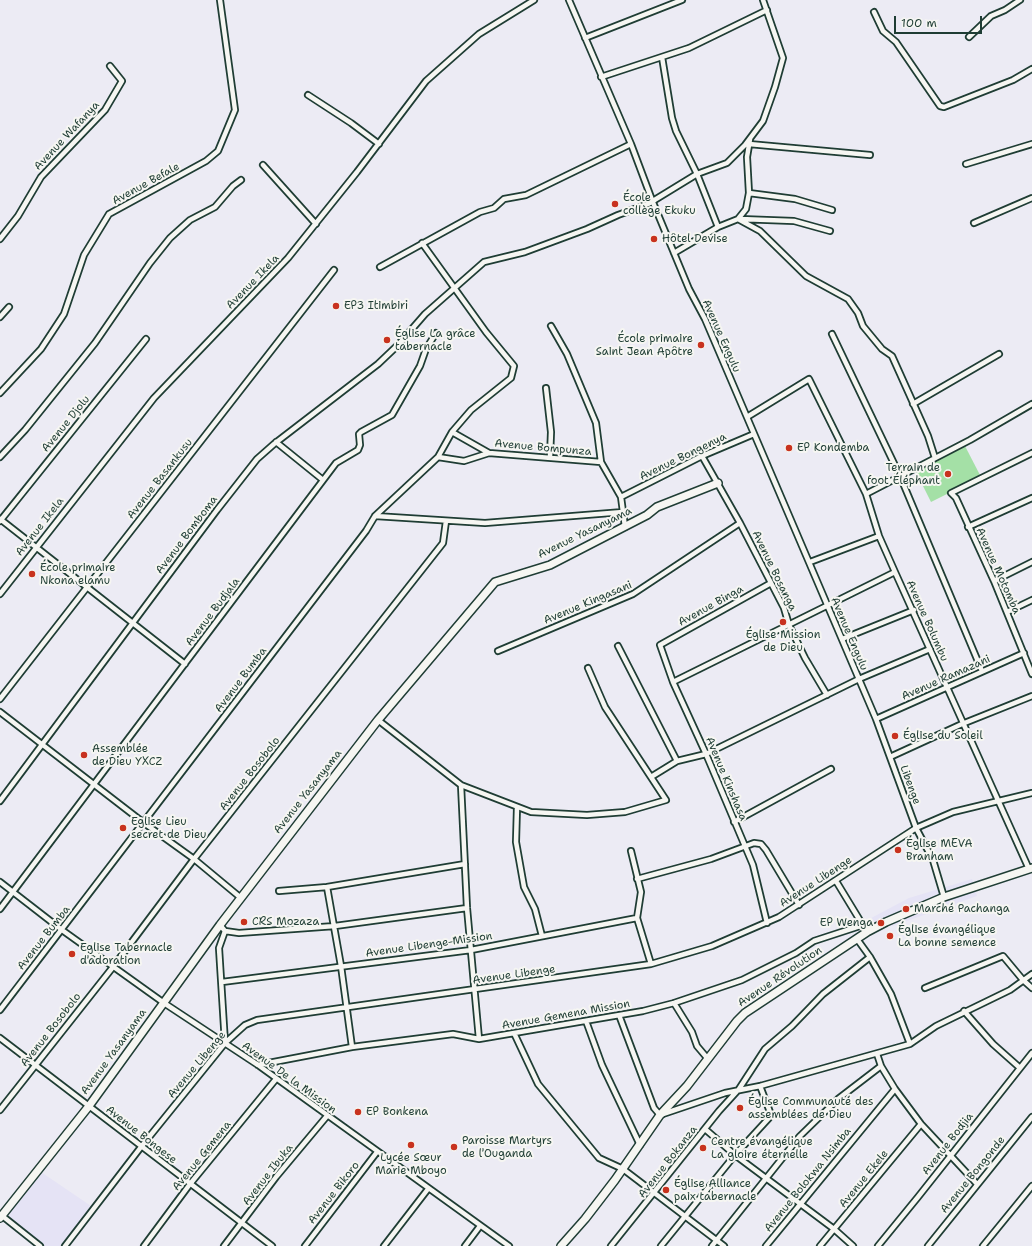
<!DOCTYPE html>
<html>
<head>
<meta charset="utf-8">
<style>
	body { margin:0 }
	#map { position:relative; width:1032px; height:1246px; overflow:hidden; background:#ecebf4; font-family:"Shantell Sans",sans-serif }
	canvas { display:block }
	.scale { position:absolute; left:894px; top:16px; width:88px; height:18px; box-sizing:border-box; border:2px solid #1f3d34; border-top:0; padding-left:5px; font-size:12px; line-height:14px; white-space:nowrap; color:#1f3d34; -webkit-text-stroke:3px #f6f6f2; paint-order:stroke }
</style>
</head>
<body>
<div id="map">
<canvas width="1032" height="1246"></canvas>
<div class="scale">100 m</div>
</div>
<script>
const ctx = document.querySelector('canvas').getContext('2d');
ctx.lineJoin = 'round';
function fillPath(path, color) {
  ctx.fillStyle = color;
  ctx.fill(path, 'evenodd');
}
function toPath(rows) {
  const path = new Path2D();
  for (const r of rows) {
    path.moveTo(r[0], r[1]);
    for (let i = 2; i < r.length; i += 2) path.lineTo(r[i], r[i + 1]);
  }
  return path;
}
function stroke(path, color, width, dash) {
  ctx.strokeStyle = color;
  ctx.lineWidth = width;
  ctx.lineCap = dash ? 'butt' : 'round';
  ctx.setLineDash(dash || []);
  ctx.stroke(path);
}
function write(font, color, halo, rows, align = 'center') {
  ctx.font = font + ' "Shantell Sans",sans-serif';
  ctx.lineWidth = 4;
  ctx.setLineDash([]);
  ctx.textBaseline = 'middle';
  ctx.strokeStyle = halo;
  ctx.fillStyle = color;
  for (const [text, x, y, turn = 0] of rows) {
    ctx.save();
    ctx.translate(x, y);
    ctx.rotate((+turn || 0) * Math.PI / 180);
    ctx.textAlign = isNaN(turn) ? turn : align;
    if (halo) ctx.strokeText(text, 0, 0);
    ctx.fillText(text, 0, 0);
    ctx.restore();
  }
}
fillPath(toPath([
	[972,879,977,896,893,926,887,925,863,936,856,926,909,898],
	[38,1170,94,1208,65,1246,40,1246,2,1216]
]), '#e5e3f5');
fillPath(toPath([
	[965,446,981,477,931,502,915,470]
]), '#a4e0a6');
const street = toPath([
	[569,0,631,144,652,200,689,289,705,319,876,719,916,828,933,860,944,897],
	[874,12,883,31,896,42,940,106,944,107,1013,80,1032,69],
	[969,37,991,16,1005,10,1020,0],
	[585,38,682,0],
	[662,57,672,118,676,131,697,174,718,227],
	[601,77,689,48,767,10],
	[308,95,351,123,379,144],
	[749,144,870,155],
	[966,164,1032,144],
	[263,165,316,224],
	[749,193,795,199,832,210],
	[738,219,760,231,806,276,848,299,858,313,863,326,882,349,892,356,928,436,935,458],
	[740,219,794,221,830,231],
	[974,223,1032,198],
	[0,239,18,216,41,177,105,110,122,81,110,66],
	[674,253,718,227,738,219,746,209,749,193,747,157,750,139],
	[380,267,480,212,494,208,504,199,526,195,631,144],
	[0,317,9,307],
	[551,326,567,354,596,423,601,462,621,497,625,527],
	[832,334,900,476,982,671],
	[546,388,551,432,550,457],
	[0,393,41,349,64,314,84,255,109,214,206,161,218,151,235,110,220,0],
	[913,404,999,354],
	[747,417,809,379,866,494,879,536,895,572,1029,869],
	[452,432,489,453],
	[276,442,323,480],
	[1032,453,951,493,956,498,994,581,1032,674],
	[702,456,740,523,784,608,789,625,805,658,827,695],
	[0,457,25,430,95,343,150,263,170,238,190,220,215,207,233,186,241,180],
	[438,457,464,461,489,453,601,462],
	[866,494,970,440,1032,404],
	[621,497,702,456,754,434],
	[375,516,485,523,623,512],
	[0,519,185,664],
	[0,521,146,339],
	[968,527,1032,498],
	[810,562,879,536],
	[994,581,1032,562],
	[0,594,154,398,288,258,357,172,426,81,479,34,534,0],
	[1007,612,1032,600],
	[842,639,914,610],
	[618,646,677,761,706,754,859,679,930,649],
	[498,651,633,594,740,523],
	[673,682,895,572],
	[0,699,334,270],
	[0,712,144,823,194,859,241,898],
	[876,719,1024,653],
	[378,720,461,785,467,908,479,1039],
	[890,757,962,724,1032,696],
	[651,777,677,761],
	[461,785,531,812,587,815,625,812,666,800,605,707,588,668],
	[0,801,217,510,257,459,274,444,378,364,398,345,425,314,484,262,525,252,587,229,618,215,648,204,697,174,727,163,745,145,763,121,775,87,783,58,763,0],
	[517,807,516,842,524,887,535,909,542,936],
	[734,822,831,769],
	[631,851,641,892,637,918,651,964],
	[637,879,711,859,754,843,761,844,766,850,799,905],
	[836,881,867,932],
	[0,882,62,930,164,1003,258,1065,509,1246],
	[327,887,341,966,352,1047],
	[279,891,327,887,465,864],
	[0,909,336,463,358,450,360,445,359,434,361,432,392,415,420,366,426,349,436,333],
	[767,923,753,865,706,754,673,682,660,645,771,583],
	[220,925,225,931,219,948,225,1043],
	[225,931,239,933,335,926,467,908],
	[857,939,870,957,891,994,910,1044],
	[222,982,471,950,637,918],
	[925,988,1003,956,1023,980,1032,988],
	[674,1003,692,1032,697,1046,708,1059],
	[0,1010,366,531,375,516,438,457,452,432,471,410,511,378,514,366,486,332,422,243],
	[964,1011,993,1044,1020,1068],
	[619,1015,654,1108,660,1115,725,1093,760,1086,910,1044,936,1026,1010,990,1032,974],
	[586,1021,602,1065,640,1145],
	[514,1033,538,1084,599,1158,623,1169,724,1246],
	[0,1038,272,1246],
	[877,1054,881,1066,895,1089,921,1124,977,1184],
	[258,1065,352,1047,453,1034,479,1039,643,1011,674,1003,742,980,796,953,814,941,863,925],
	[0,1110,113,967,194,859,443,543,446,521],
	[705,1129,735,1155,834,1229,853,1246],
	[1,1215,40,1246],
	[65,1246,141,1147,225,1043,245,1025,257,1020,651,964,712,946,779,917,916,828,953,812,1032,793],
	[144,1246,190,1184,276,1079],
	[224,1246,276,1177,327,1116],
	[305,1246,377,1152],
	[384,1246,428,1189],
	[465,1246,480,1226],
	[611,1246,719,1111,739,1089,765,1049,792,1026,823,994,870,957],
	[661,1246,735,1155,769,1118,770,1112,760,1086],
	[712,1246,800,1136,838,1099,881,1066],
	[766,1246,895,1089],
	[820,1246,921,1124],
	[878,1246,918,1197,1032,1053],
	[928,1246,1032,1117],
	[983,1246,1032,1186]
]);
const secondary = toPath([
	[0,1218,89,1106,220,925,378,720,495,582,550,565,647,515,657,507,718,483],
	[561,1246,585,1219,615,1180,660,1115,687,1086,737,1021,745,1013,867,932,886,922,944,897,1032,868]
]);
stroke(street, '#1f3d34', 8);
stroke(secondary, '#1f3d34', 10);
stroke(street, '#f6f6f2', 4.5);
stroke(secondary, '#f6f6f2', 7);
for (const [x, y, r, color] of [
	[615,204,4,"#c8321e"],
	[654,239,4,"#c8321e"],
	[336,306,4,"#c8321e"],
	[387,340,4,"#c8321e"],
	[701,345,4,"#c8321e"],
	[789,448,4,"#c8321e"],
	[948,474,4,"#c8321e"],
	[32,574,4,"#c8321e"],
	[783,622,4,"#c8321e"],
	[895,736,4,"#c8321e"],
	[84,755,4,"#c8321e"],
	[123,828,4,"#c8321e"],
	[898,850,4,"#c8321e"],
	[906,909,4,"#c8321e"],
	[244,922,4,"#c8321e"],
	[881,923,4,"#c8321e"],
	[890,936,4,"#c8321e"],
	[72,954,4,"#c8321e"],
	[740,1108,4,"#c8321e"],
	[358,1112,4,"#c8321e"],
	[411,1145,4,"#c8321e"],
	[454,1147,4,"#c8321e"],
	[703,1148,4,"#c8321e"],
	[666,1190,4,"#c8321e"]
]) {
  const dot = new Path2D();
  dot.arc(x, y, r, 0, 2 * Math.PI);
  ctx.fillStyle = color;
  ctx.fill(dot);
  stroke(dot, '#f6f6f2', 1.5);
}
write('11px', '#1f3d34', '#f6f6f2', [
	["Avenue Wafanya",67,136,-47],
	["Avenue Befale",146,184,-29],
	["Avenue Ikela",253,282,-46],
	["Avenue Engulu",721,336,66],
	["Avenue Djolu",66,424,-51],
	["Avenue Bompunza",543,448,5],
	["Avenue Bongenya",683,457,-26],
	["Avenue Basankusu",160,479,-52],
	["Avenue Ikela",40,527,-52],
	["Avenue Yasanyama",585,533,-26],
	["Avenue Bomboma",187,535,-53],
	["Avenue Bosanga",774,571,64],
	["Avenue Motomba",998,571,66],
	["Avenue Kingasani",588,603,-23],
	["Avenue Binga",711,606,-29],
	["Avenue Budjala",213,612,-53],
	["Avenue Bolumbu",927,621,66],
	["Avenue Engulu",849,634,67],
	["Avenue Ramazani",946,678,-24],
	["Avenue Bumba",241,680,-53],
	["Avenue Bosobolo",250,774,-52],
	["Avenue Kinshasa",726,779,67],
	["Libenge",910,785,70],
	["Avenue Yasanyama",308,792,-52],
	["Avenue Libenge",816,882,-33],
	["Avenue Bumba",44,938,-52],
	["Avenue Libenge-Mission",429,945,-8],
	["Avenue Libenge",514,975,-8],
	["Avenue Révolution",780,977,-34],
	["Avenue Gemena Mission",566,1015,-10],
	["Avenue Bosobolo",51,1030,-52],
	["Avenue Yasanyama",114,1052,-54],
	["Avenue Libenge",197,1065,-50],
	["Avenue De la Mission",289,1078,36],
	["Avenue Bongese",141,1135,38],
	["Avenue Bodjia",948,1144,-52],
	["Avenue Gemena",202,1156,-51],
	["Avenue Bokanza",668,1162,-52],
	["Avenue Ibuka",268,1175,-52],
	["Avenue Bongonde",973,1175,-51],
	["Avenue Ekele",864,1179,-51],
	["Avenue Bolokwa Nsimba",808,1180,-51],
	["Avenue Bikoro",334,1193,-52]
]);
write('11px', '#1f3d34', '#f6f6f2', [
	["École",623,198],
	["collège Ekuku",623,211],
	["Hôtel Devise",662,239],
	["EP3 Itimbiri",344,306],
	["Église La grâce",395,334],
	["tabernacle",395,347],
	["École primaire",693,339,"right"],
	["Saint Jean Apôtre",693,352,"right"],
	["EP Kondemba",797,448],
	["Terrain de",940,468,"right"],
	["foot Éléphant",940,481,"right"],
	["École primaire",40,568],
	["Nkona elamu",40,581],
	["Église Mission",783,635,"center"],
	["de Dieu",783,648,"center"],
	["Église du Soleil",903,736],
	["Assemblée",92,749],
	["de Dieu YXCZ",92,762],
	["Eglise Lieu",131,822],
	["secret de Dieu",131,835],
	["Église MEVA",906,844],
	["Branham",906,857],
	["Marché Pachanga",914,909],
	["CRS Mozaza",252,922],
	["EP Wenga",873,923,"right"],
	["Église évangélique",898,930],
	["La bonne semence",898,943],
	["Eglise Tabernacle",80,948],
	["d'adoration",80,961],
	["Église Communauté des",748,1102],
	["assemblées de Dieu",748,1115],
	["EP Bonkena",366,1112],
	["Paroisse Martyrs",462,1141],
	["de l'Ouganda",462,1154],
	["Centre évangélique",711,1142],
	["La gloire éternelle",711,1155],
	["Lycée Sœur",411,1158,"center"],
	["Marie Mboyo",411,1171,"center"],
	["Église Alliance",674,1184],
	["paix tabernacle",674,1197]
], 'left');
</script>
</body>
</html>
